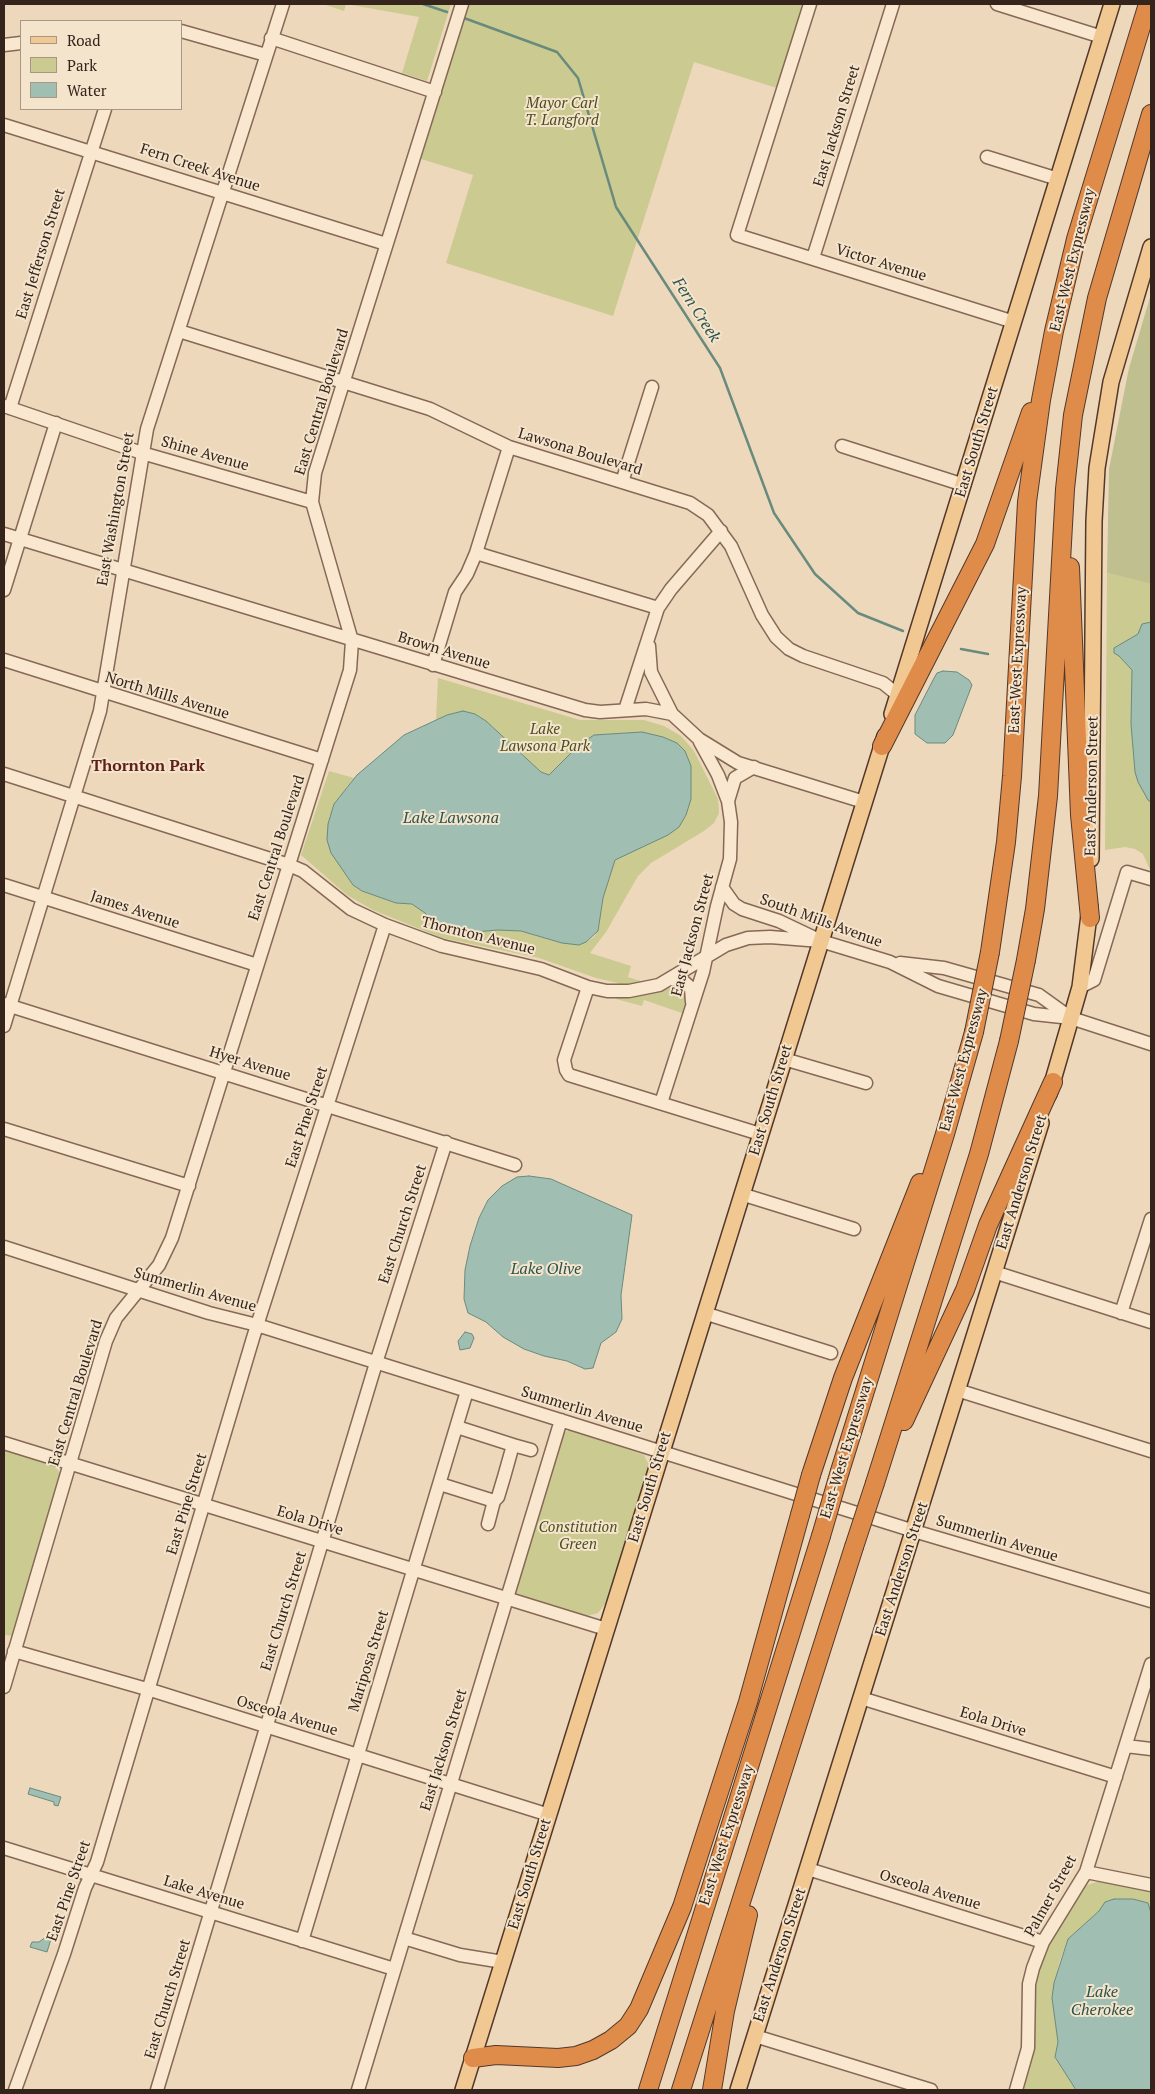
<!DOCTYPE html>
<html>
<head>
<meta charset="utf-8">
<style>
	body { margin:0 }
	#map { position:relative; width:1155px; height:2094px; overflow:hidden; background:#edd8bc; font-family:"PT Serif",serif }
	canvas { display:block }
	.frame { position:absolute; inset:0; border:5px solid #34241b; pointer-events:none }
	.legend { position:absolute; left:20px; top:20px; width:162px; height:90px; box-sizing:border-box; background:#f5e4cc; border:1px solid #a89785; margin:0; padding:6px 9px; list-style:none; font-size:15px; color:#34241b }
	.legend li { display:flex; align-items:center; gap:10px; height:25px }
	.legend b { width:25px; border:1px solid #a89785 }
</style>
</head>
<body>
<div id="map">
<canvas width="1155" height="2094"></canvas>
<div class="frame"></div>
<ul class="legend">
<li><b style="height:6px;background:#f2c892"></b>Road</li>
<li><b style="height:14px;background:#cbca91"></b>Park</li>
<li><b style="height:14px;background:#a0beb2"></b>Water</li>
</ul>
</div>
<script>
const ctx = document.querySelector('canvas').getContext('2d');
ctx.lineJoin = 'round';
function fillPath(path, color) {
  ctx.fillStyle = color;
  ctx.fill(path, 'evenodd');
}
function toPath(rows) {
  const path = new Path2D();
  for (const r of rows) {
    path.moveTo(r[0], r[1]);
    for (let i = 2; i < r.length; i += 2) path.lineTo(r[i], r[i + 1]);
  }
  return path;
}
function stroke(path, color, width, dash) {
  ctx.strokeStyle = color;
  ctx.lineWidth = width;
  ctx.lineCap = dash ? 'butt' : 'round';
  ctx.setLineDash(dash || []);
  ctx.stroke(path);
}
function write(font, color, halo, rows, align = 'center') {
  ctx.font = font + ' "PT Serif",serif';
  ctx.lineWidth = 4;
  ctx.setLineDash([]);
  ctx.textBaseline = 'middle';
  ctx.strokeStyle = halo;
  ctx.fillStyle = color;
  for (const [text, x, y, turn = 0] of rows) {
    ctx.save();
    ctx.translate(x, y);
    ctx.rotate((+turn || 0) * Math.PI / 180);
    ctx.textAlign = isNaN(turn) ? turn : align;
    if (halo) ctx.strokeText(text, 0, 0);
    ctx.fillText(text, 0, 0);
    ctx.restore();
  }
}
fillPath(toPath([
	[323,4,451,4,427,81,402,73,419,17,346,4,344,11],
	[469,4,803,4,777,88,694,62,613,316,446,263,473,175,421,159],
	[1107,573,1151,584,1151,872,1143,854,1135,849,1125,847,1105,850],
	[438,678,580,720,644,720,664,726,681,736,694,751,718,799,719,813,714,823,704,831,651,863,638,876,606,932,590,953,631,966,628,977,666,989,676,987,688,993,682,1013,644,1000,642,1006,616,999,618,983,596,978,539,958,442,938,373,910,347,895,301,855,329,771,354,778,334,804,343,869,353,885,362,891,396,903,412,904,425,913,439,927,464,933,498,930,521,931,562,943,586,942,594,937,598,931,603,898,612,866,615,860,631,850,642,732,595,735,549,775,541,772,486,721,475,714,447,715,436,720],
	[571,1429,644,1455,649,1465,607,1601,598,1613,587,1616,528,1601,516,1595,515,1590,562,1434],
	[4,1449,53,1464,61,1474,14,1636,4,1635],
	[1100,1881,1151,1890,1151,1913,1148,1903,1099,1911,1068,1939,1059,1963,1052,1998,1058,2042,1055,2057,1076,2090,1021,2090,1033,2049,1034,1979,1041,1958,1078,1895,1087,1885]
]), '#cbca91');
fillPath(toPath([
	[1151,294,1151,584,1107,573,1109,469,1129,368]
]), '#bfbf90');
const water = toPath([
	[1151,622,1151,802,1148,800,1138,782,1135,772,1131,724,1132,670,1119,656,1114,653,1114,648,1138,634,1142,624,1151,622],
	[943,671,957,672,969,680,972,685,953,735,945,743,927,743,915,734,915,715,933,680,937,673,943,671],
	[463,711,475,714,486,721,541,772,549,775,579,745,594,735,642,732,663,737,677,743,685,751,691,766,691,799,686,815,679,827,668,835,615,860,603,898,598,931,586,942,579,945,562,943,521,931,498,930,464,933,450,931,439,927,425,913,412,904,396,903,362,891,353,885,331,853,327,840,328,824,334,804,357,775,404,735,447,715,463,711],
	[529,1176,551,1179,632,1215,621,1295,622,1319,616,1332,601,1343,593,1368,585,1369,567,1361,544,1356,524,1349,503,1337,486,1322,468,1313,464,1299,465,1270,470,1246,479,1218,488,1200,502,1186,517,1177,529,1176],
	[465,1332,472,1334,474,1338,470,1348,460,1350,458,1341,465,1332],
	[30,1788,61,1797,58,1806,54,1805,54,1802,28,1794,30,1788],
	[1114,1899,1133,1899,1148,1903,1151,1913,1151,2090,1076,2090,1055,2057,1058,2042,1052,1998,1054,1983,1068,1939,1099,1911,1105,1902,1114,1899],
	[46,1937,51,1939,47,1952,30,1947,32,1942,39,1942,46,1937]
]);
fillPath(water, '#a0beb2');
stroke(water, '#688b7e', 1);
stroke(toPath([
	[423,4,447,12],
	[464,18,557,52,578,78,616,207,720,368,774,513,815,574,858,613,903,631],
	[961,649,988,654]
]), '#688b7e', 2.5);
const minor = toPath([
	[810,4,737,235,1014,322],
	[997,4,1102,37],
	[181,31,266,55],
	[271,38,435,92],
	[4,45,21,43],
	[4,125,386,244],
	[987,157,1058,179],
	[813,258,893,4],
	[179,331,430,409,509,447,690,503,708,515,731,546,762,615,776,637,789,649,803,656,883,683,898,695],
	[4,406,142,453,312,502],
	[10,408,105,109],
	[842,446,964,485],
	[622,482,652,387],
	[4,534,585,710,600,712,646,709,672,714,699,739,738,763,864,802],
	[476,553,658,608],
	[4,590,56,423],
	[649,646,651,672,672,714],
	[4,660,322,760],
	[433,665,455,592,467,574,476,553,509,447],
	[625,710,658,608,671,589,721,531],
	[4,774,289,865,303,871,351,909,385,925,442,946,541,969,588,987,607,991,629,991,659,985,726,945,748,938,770,937,821,941],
	[728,801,735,778,754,767],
	[4,885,257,965],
	[722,887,734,904,742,909,779,921,821,941,890,962,938,986,1034,1014,1071,1018],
	[900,963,944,968,1039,995,1071,1018,1151,1044],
	[673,979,683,981,691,988,692,1002],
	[588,987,564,1060,566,1070,569,1075,760,1134],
	[1080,987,1094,980,1127,872,1151,879],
	[4,1004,515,1165],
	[4,1026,100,711,147,429,283,4],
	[784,1059,866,1083],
	[661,1103,703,972,717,906,730,859,731,822,728,801,718,775,700,742],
	[4,1129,189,1186],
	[741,1194,854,1229],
	[4,1247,209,1313,257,1325,914,1531,1151,1601],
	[994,1272,1151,1322],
	[704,1313,831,1353],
	[1121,1313,1151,1219],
	[957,1390,1151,1451],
	[4,1443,606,1629],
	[513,1445,531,1450],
	[440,1484,494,1501,498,1497,504,1477,513,1445,457,1427],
	[488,1524,494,1501],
	[14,1651,157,1692,549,1815],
	[4,1687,106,1341,116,1318,159,1265,172,1238,350,670,352,641,312,502,315,473,462,4],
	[861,1698,1116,1777],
	[1126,1746,1151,1749],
	[4,1848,394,1969],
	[808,1869,1043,1942],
	[1086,1872,1151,1885],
	[404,1938,460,1955,503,1962],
	[302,1941,467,1391],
	[755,2036,931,2090],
	[15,2090,64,1954,85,1888,97,1862,253,1338,385,925],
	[157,2090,376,1363,446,1142],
	[358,2090,561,1420],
	[1016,2090,1028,2048,1029,1984,1033,1968,1043,1942,1086,1872,1151,1664]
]);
const major = toPath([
	[892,714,1112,4],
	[1091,859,1094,521,1097,468,1111,382,1151,247],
	[1049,1094,1080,987,1090,907],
	[463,2090,885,736],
	[738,2090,1041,1123]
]);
const highway = toPath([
	[1070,567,1080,815,1090,918],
	[882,746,985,544,1031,412],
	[990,952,1006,842,1012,776,1027,502,1041,400,1054,331,1076,239,1148,4],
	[1026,960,1035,909,1048,796,1065,489,1073,415,1097,298,1151,114],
	[904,1421,965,1290,988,1225,1053,1082],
	[840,1471,945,1134,974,1032],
	[811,1475,843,1378,920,1183],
	[875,1483,979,1154,1009,1041],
	[473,2058,496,2055,558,2058,576,2056,593,2050,611,2040,628,2026,639,2009,682,1907,748,1702,800,1515],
	[648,2090,821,1536],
	[681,2090,854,1547],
	[712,2090,725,2011,748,1915]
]);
stroke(minor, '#856956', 15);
stroke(major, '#52382b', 18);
stroke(highway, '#52382b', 20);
stroke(minor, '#f9e7cf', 12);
stroke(major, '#f2c892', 15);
stroke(highway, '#df8b4a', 18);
const highwayBridge = toPath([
	[974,1032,990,952],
	[1009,1041,1026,960],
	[800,1515,811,1475],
	[821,1536,840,1471],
	[854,1547,875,1483]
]);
stroke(highwayBridge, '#52382b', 20, []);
stroke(highwayBridge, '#df8b4a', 18);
write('italic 15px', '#4a5021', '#f5e4cc', [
	["Mayor Carl",562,104],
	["T. Langford",562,121],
	["Lake",545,730],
	["Lawsona Park",545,747],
	["Constitution",578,1528],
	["Green",578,1545]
]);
write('15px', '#34241b', '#f5e4cc', [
	["East Jackson Street",837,126,-73],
	["Fern Creek Avenue",200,168,18],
	["East Jefferson Street",41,254,-73],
	["East-West Expressway",1073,260,-76],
	["Victor Avenue",881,263,17],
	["East Central Boulevard",322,402,-73],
	["East South Street",977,442,-73],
	["Lawsona Boulevard",580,452,17],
	["Shine Avenue",205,454,16],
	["East Washington Street",116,509,-80],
	["Brown Avenue",444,651,17],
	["East-West Expressway",1018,660,-87],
	["North Mills Avenue",167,696,17],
	["East Anderson Street",1092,786,-89],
	["East Central Boulevard",277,848,-72],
	["James Avenue",135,910,18],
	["South Mills Avenue",821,921,20],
	["East Jackson Street",693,935,-75],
	["Thornton Avenue",478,936,14],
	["East-West Expressway",964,1060,-75],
	["Hyer Avenue",250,1064,17],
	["East South Street",771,1100,-73],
	["East Pine Street",307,1117,-72],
	["East Anderson Street",1022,1182,-73],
	["East Church Street",403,1224,-72],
	["Summerlin Avenue",195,1290,16],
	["East Central Boulevard",76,1393,-73],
	["Summerlin Avenue",582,1410,17],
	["East-West Expressway",847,1448,-73],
	["East South Street",650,1487,-73],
	["East Pine Street",187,1504,-73],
	["Eola Drive",310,1521,17],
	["Summerlin Avenue",997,1539,17],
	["East Anderson Street",902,1569,-72],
	["East Church Street",284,1611,-73],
	["Mariposa Street",369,1661,-73],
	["Osceola Avenue",287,1716,17],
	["Eola Drive",993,1722,17],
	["East Jackson Street",444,1750,-73],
	["East-West Expressway",727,1835,-72],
	["East South Street",530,1874,-73],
	["Osceola Avenue",930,1890,17],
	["East Pine Street",69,1891,-71],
	["Lake Avenue",204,1893,17],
	["Palmer Street",1051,1896,-61],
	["East Anderson Street",780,1955,-72],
	["East Church Street",168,1999,-73]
]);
write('italic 16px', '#2a544c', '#f5e4cc', [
	["Fern Creek",696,310,57],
	["Lake Lawsona",451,818],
	["Lake Olive",546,1269],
	["Lake",1102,1992],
	["Cherokee",1102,2010]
]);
write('bold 16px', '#60201a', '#f5e4cc', [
	["Thornton Park",148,766]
]);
</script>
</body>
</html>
